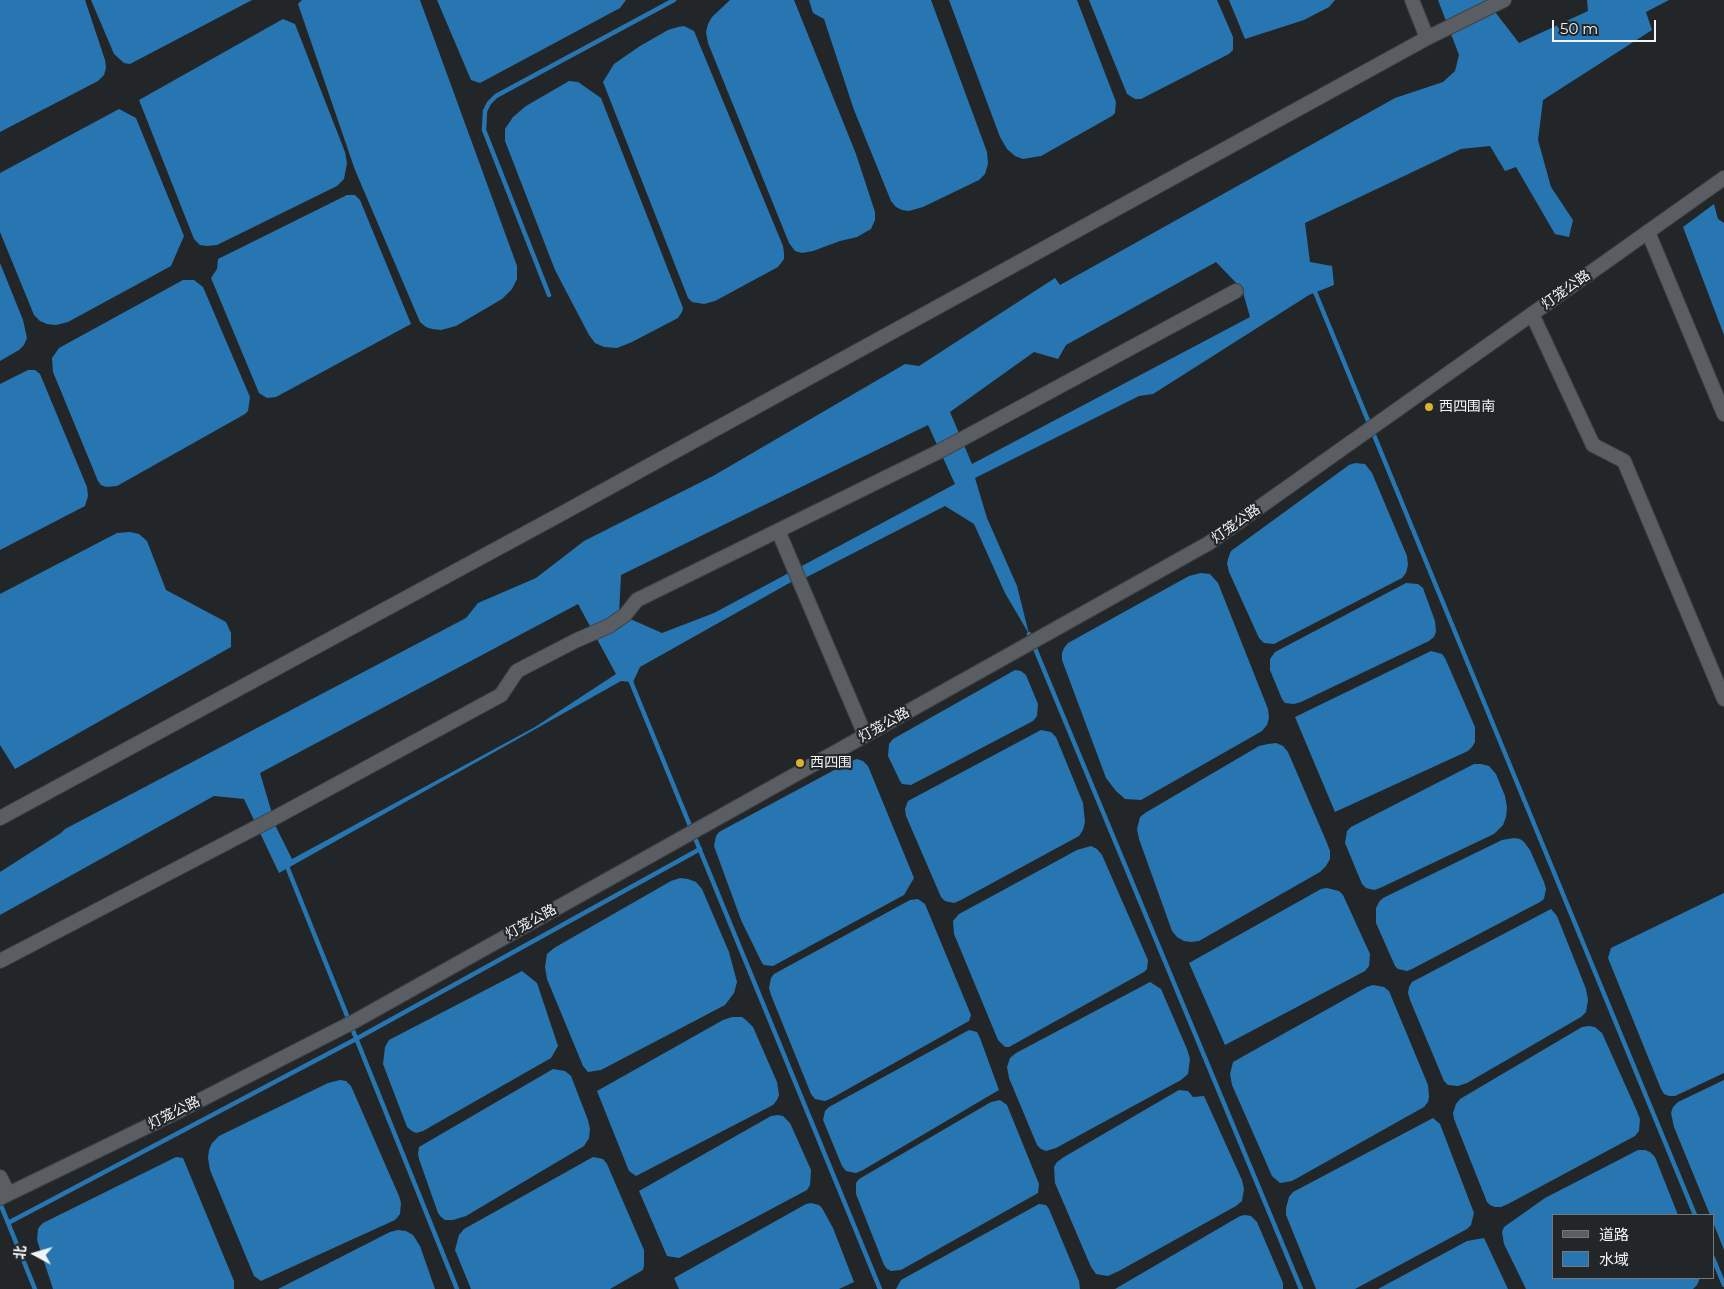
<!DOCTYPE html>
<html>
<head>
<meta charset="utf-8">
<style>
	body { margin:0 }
	#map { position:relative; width:1724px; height:1289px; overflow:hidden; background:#222629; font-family:Montserrat,"Noto Sans SC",sans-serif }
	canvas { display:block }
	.legend { position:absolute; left:1552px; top:1214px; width:162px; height:65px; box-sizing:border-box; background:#222629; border:1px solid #75787b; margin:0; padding:6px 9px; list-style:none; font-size:15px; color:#f1f3f5 }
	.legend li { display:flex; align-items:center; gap:10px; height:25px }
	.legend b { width:25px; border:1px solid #75787b }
	.north { position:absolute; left:10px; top:1229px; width:50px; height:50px; -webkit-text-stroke:4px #222629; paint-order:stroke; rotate:276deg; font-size:14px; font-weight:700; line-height:20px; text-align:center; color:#f1f3f5 }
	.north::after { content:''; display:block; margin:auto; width:18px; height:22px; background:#f1f3f5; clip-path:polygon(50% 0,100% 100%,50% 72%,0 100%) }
	.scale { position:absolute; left:1552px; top:20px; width:104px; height:22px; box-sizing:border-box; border:2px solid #f1f3f5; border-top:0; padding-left:6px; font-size:15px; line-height:18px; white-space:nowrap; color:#f1f3f5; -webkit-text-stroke:4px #222629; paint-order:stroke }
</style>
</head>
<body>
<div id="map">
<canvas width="1724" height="1289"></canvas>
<ul class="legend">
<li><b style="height:6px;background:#5a5d61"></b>道路</li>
<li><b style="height:14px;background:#2776b1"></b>水域</li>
</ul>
<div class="north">北</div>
<div class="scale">50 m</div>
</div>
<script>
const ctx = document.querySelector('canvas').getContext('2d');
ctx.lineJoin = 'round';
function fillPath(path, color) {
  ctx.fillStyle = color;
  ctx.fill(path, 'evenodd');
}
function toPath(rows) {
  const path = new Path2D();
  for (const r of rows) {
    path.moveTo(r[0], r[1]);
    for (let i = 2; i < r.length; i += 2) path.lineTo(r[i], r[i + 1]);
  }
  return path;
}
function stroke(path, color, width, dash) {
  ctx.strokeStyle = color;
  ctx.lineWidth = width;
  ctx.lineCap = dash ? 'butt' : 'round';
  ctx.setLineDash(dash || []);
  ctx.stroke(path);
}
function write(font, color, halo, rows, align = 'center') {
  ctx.font = font + ' Montserrat,"Noto Sans SC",sans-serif';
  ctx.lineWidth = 4.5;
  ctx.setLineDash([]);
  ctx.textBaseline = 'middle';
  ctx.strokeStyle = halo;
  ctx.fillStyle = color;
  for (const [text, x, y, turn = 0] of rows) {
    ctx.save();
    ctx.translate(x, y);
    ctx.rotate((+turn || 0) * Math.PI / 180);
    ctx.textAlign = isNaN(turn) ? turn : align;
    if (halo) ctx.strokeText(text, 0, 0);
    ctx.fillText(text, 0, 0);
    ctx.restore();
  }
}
fillPath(toPath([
	[0,0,85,0,105,60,106,68,104,75,98,81,0,132],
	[91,0,252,0,130,64,124,63,114,54],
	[302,0,420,0,517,266,517,279,512,289,502,299,456,326,441,330,432,329,426,327,420,322,355,170,298,4],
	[437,0,626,0,620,8,480,83,471,80],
	[730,0,794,0,856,154,875,212,875,220,871,229,857,237,840,241,813,251,802,253,795,251,789,243,708,43,706,32,708,24,712,17],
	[809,0,931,0,987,152,988,164,985,174,979,180,923,207,909,211,902,210,896,207,891,201,854,110,824,19,813,13],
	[949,0,1077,0,1116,102,1115,113,1112,116,1041,156,1023,159,1015,156,1007,149,1000,137],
	[1089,0,1217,0,1233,37,1233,50,1229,54,1141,99,1135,99,1127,94],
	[1229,0,1335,0,1329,7,1304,20,1245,39],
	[1438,0,1488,0,1492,8,1519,43,1588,11,1587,0,1669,0,1646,12,1652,30,1543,100,1538,140,1551,187,1573,220,1569,237,1555,234,1516,167,1505,171,1490,146,1461,149,1305,223,1310,262,1332,266,1334,285,1309,295,1153,394,1139,396,975,478,987,518,1017,586,1029,634,1005,593,974,524,945,506,803,579,793,581,640,667,633,682,621,681,279,873,244,799,214,796,0,915,0,872,61,833,65,829,466,618,478,603,536,578,584,541,713,476,905,364,919,366,1055,278,1060,285,1395,98,1443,82,1455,71,1459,55],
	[1216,262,1242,289,1250,317,972,464,950,412,1034,352,1058,359,1066,345],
	[928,425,955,484,714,613,662,633,619,614,621,575],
	[578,604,616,674,535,727,292,859,276,827,260,773],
	[283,19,295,24,345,152,347,163,344,179,337,186,217,245,207,246,200,245,194,239,139,100],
	[684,26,694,31,783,246,784,253,784,259,778,267,715,301,704,304,692,302,688,298,603,82,614,64,640,46,668,30,678,27],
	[569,81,578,82,601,98,683,308,682,312,678,318,632,342,617,348,604,347,595,343,589,335,555,270,505,141,505,129,513,117,526,106],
	[119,109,136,118,184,236,171,266,68,322,56,325,47,324,40,321,34,315,0,232,0,173],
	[347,195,355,195,360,200,411,324,276,397,267,398,259,393,211,278,217,269,218,259],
	[1714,204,1718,219,1724,223,1724,335,1683,227],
	[0,263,23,320,27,338,24,345,19,350,0,361],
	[183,280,194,280,203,287,250,397,248,411,245,414,117,486,106,487,101,485,98,481,53,372,52,358,59,348],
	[28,370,35,370,40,374,87,487,88,496,85,506,0,550,0,384],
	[1355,463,1365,464,1372,473,1407,556,1408,565,1406,573,1402,578,1274,644,1264,643,1259,638,1229,572,1227,563,1229,556,1231,551,1349,465],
	[130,532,139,534,147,541,166,590,226,622,231,633,231,647,15,769,0,745,0,594,117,533],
	[1201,573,1210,574,1218,583,1268,709,1269,718,1267,725,1262,731,1141,800,1125,799,1116,791,1106,778,1062,660,1062,653,1064,648,1068,643,1189,576],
	[1406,583,1418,584,1423,588,1435,621,1436,632,1434,637,1429,641,1301,702,1294,704,1285,703,1282,699,1270,670,1270,659,1275,652],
	[1431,651,1442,654,1445,658,1475,727,1475,742,1472,747,1468,751,1335,812,1295,717],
	[1015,670,1021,671,1026,675,1038,704,1037,716,1033,721,911,785,902,784,900,781,888,756,889,744,893,739],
	[1041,730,1051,732,1056,737,1083,803,1085,822,1083,830,1079,836,961,900,954,903,945,901,941,897,906,816,905,809,908,801],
	[1276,743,1283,746,1288,752,1327,843,1330,851,1330,859,1326,866,1320,872,1199,941,1191,942,1184,941,1177,937,1172,931,1139,839,1137,829,1140,817,1145,813,1259,746,1268,744],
	[857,759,863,761,868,766,914,878,904,895,773,966,764,965,762,963,741,920,714,846,716,836,719,832,851,761],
	[1474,764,1481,764,1489,766,1496,774,1505,796,1507,807,1506,817,1503,825,1494,834,1380,888,1374,890,1366,888,1362,884,1345,843,1347,831,1351,827],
	[1514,838,1520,839,1524,842,1530,850,1544,882,1546,889,1544,899,1540,902,1412,969,1407,971,1398,969,1395,966,1376,923,1376,908,1379,902,1383,898,1502,840],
	[1091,846,1097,849,1102,855,1148,960,1147,969,1144,972,1009,1047,1005,1047,998,1040,954,934,953,921,959,914,1077,850],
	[680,878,688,879,696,882,702,889,729,952,737,982,734,993,725,1005,601,1070,588,1072,583,1066,547,979,545,967,547,954,554,948,671,881],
	[1327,888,1339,891,1343,895,1370,954,1369,966,1365,971,1225,1045,1189,963,1321,889],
	[1724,893,1724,1073,1675,1096,1669,1096,1664,1094,1661,1089,1608,958,1611,948],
	[918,899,925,904,971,1015,969,1021,832,1098,825,1101,815,1099,811,1094,771,995,769,988,771,978,774,974,910,900],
	[1551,909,1557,916,1586,989,1588,1000,1586,1012,1581,1017,1467,1083,1458,1086,1448,1085,1444,1081,1410,1000,1408,993,1409,987,1412,982],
	[522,971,537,983,558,1046,551,1058,423,1131,416,1133,412,1131,407,1127,383,1064,385,1047,389,1040],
	[1150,982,1161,989,1187,1049,1190,1059,1188,1074,1181,1080,1056,1148,1046,1151,1041,1149,1037,1145,1009,1078,1007,1067,1010,1058,1016,1053],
	[1373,985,1384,987,1389,991,1428,1085,1429,1097,1428,1102,1424,1107,1292,1181,1280,1183,1272,1176,1232,1085,1230,1074,1233,1062,1367,987],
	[732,1017,742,1017,747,1021,753,1027,777,1082,779,1095,777,1100,773,1105,636,1176,629,1171,597,1091,723,1020],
	[1589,1026,1595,1027,1602,1033,1636,1109,1640,1119,1639,1131,1635,1136,1508,1204,1501,1207,1495,1207,1490,1205,1487,1202,1454,1119,1453,1113,1456,1104,1460,1099,1582,1027],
	[969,1030,977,1032,980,1038,999,1090,863,1170,856,1173,846,1171,842,1166,823,1120,825,1111,829,1107],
	[553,1069,565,1071,571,1076,588,1120,590,1129,589,1138,584,1146,466,1216,453,1220,445,1220,441,1217,438,1213,419,1159,418,1154,419,1147],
	[340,1080,346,1081,351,1086,399,1196,401,1203,400,1214,395,1220,261,1281,254,1276,210,1170,208,1158,209,1150,212,1143,219,1136,328,1083],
	[1724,1080,1724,1250,1713,1222,1713,1215,1710,1215,1674,1127,1671,1113,1673,1107,1678,1102],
	[1179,1090,1188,1091,1193,1097,1204,1096,1242,1180,1244,1189,1242,1201,1236,1206,1119,1271,1108,1276,1096,1274,1091,1267,1055,1183,1054,1167,1057,1162,1064,1157],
	[1000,1100,1007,1105,1039,1184,1038,1193,901,1270,891,1271,887,1269,884,1265,856,1194,856,1183,859,1179,991,1102],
	[778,1115,783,1116,790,1123,811,1170,810,1185,807,1190,679,1258,667,1256,639,1191,771,1116],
	[1433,1118,1440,1124,1474,1213,1471,1225,1467,1229,1355,1289,1316,1289,1286,1215,1286,1208,1289,1197,1293,1192],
	[1638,1150,1645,1150,1650,1152,1655,1157,1678,1215,1553,1215,1553,1278,1700,1278,1697,1285,1693,1289,1526,1289,1504,1244,1502,1232,1504,1227,1545,1198],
	[176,1157,183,1158,234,1281,234,1289,53,1289,37,1240,38,1229,40,1226,43,1223],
	[593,1157,603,1159,607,1164,644,1250,644,1265,643,1270,610,1289,471,1289,455,1250,459,1235,464,1229],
	[811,1203,819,1205,822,1208,833,1228,854,1282,839,1289,679,1289,674,1278,806,1204],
	[1039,1204,1046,1205,1049,1209,1079,1281,1080,1289,896,1289,901,1280],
	[1245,1215,1251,1216,1257,1222,1283,1283,1283,1289,1115,1289,1240,1216],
	[398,1230,406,1231,413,1235,420,1246,435,1289,278,1289,390,1232],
	[1484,1238,1508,1289,1378,1289,1467,1241]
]), '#2776b1');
stroke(toPath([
	[1313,287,1695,1215],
	[549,295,484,130,485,111,489,103,496,96,674,0],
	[1029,634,1301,1289],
	[629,677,880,1289],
	[286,864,457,1289],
	[0,1203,35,1289],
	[8,1223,356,1039,700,849],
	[1713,1258,1724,1285]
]), '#2776b1', 4.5);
const minor = toPath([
	[1412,0,1427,38],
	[1648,232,1724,414],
	[1532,314,1593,445,1624,461,1724,699],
	[779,533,865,735],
	[0,818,561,514,1427,38,1504,0],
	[0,961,278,816,501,695,517,671,575,641,609,626,625,615,637,600,938,452,1236,291],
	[0,1177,8,1193]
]);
const tertiary = toPath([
	[0,1198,175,1113,355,1021,1209,543,1724,178]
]);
stroke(minor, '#3e4143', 16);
stroke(tertiary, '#3e4143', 16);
stroke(minor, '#5a5d61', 14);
stroke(tertiary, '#5a5d61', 14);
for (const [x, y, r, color] of [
	[1429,407,5,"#dab333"],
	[800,763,5,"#dab333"]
]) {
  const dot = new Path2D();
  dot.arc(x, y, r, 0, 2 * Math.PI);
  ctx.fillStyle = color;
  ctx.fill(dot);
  stroke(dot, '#222629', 2);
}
write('14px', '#f1f3f5', '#222629', [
	["灯笼公路",1566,290,-35],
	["灯笼公路",1236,524,-35],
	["灯笼公路",884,725,-29],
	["灯笼公路",531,922,-29],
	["灯笼公路",174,1113,-26]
]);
write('14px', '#f1f3f5', '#222629', [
	["西四围南",1439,407],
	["西四围",810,763]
], 'left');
</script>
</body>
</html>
